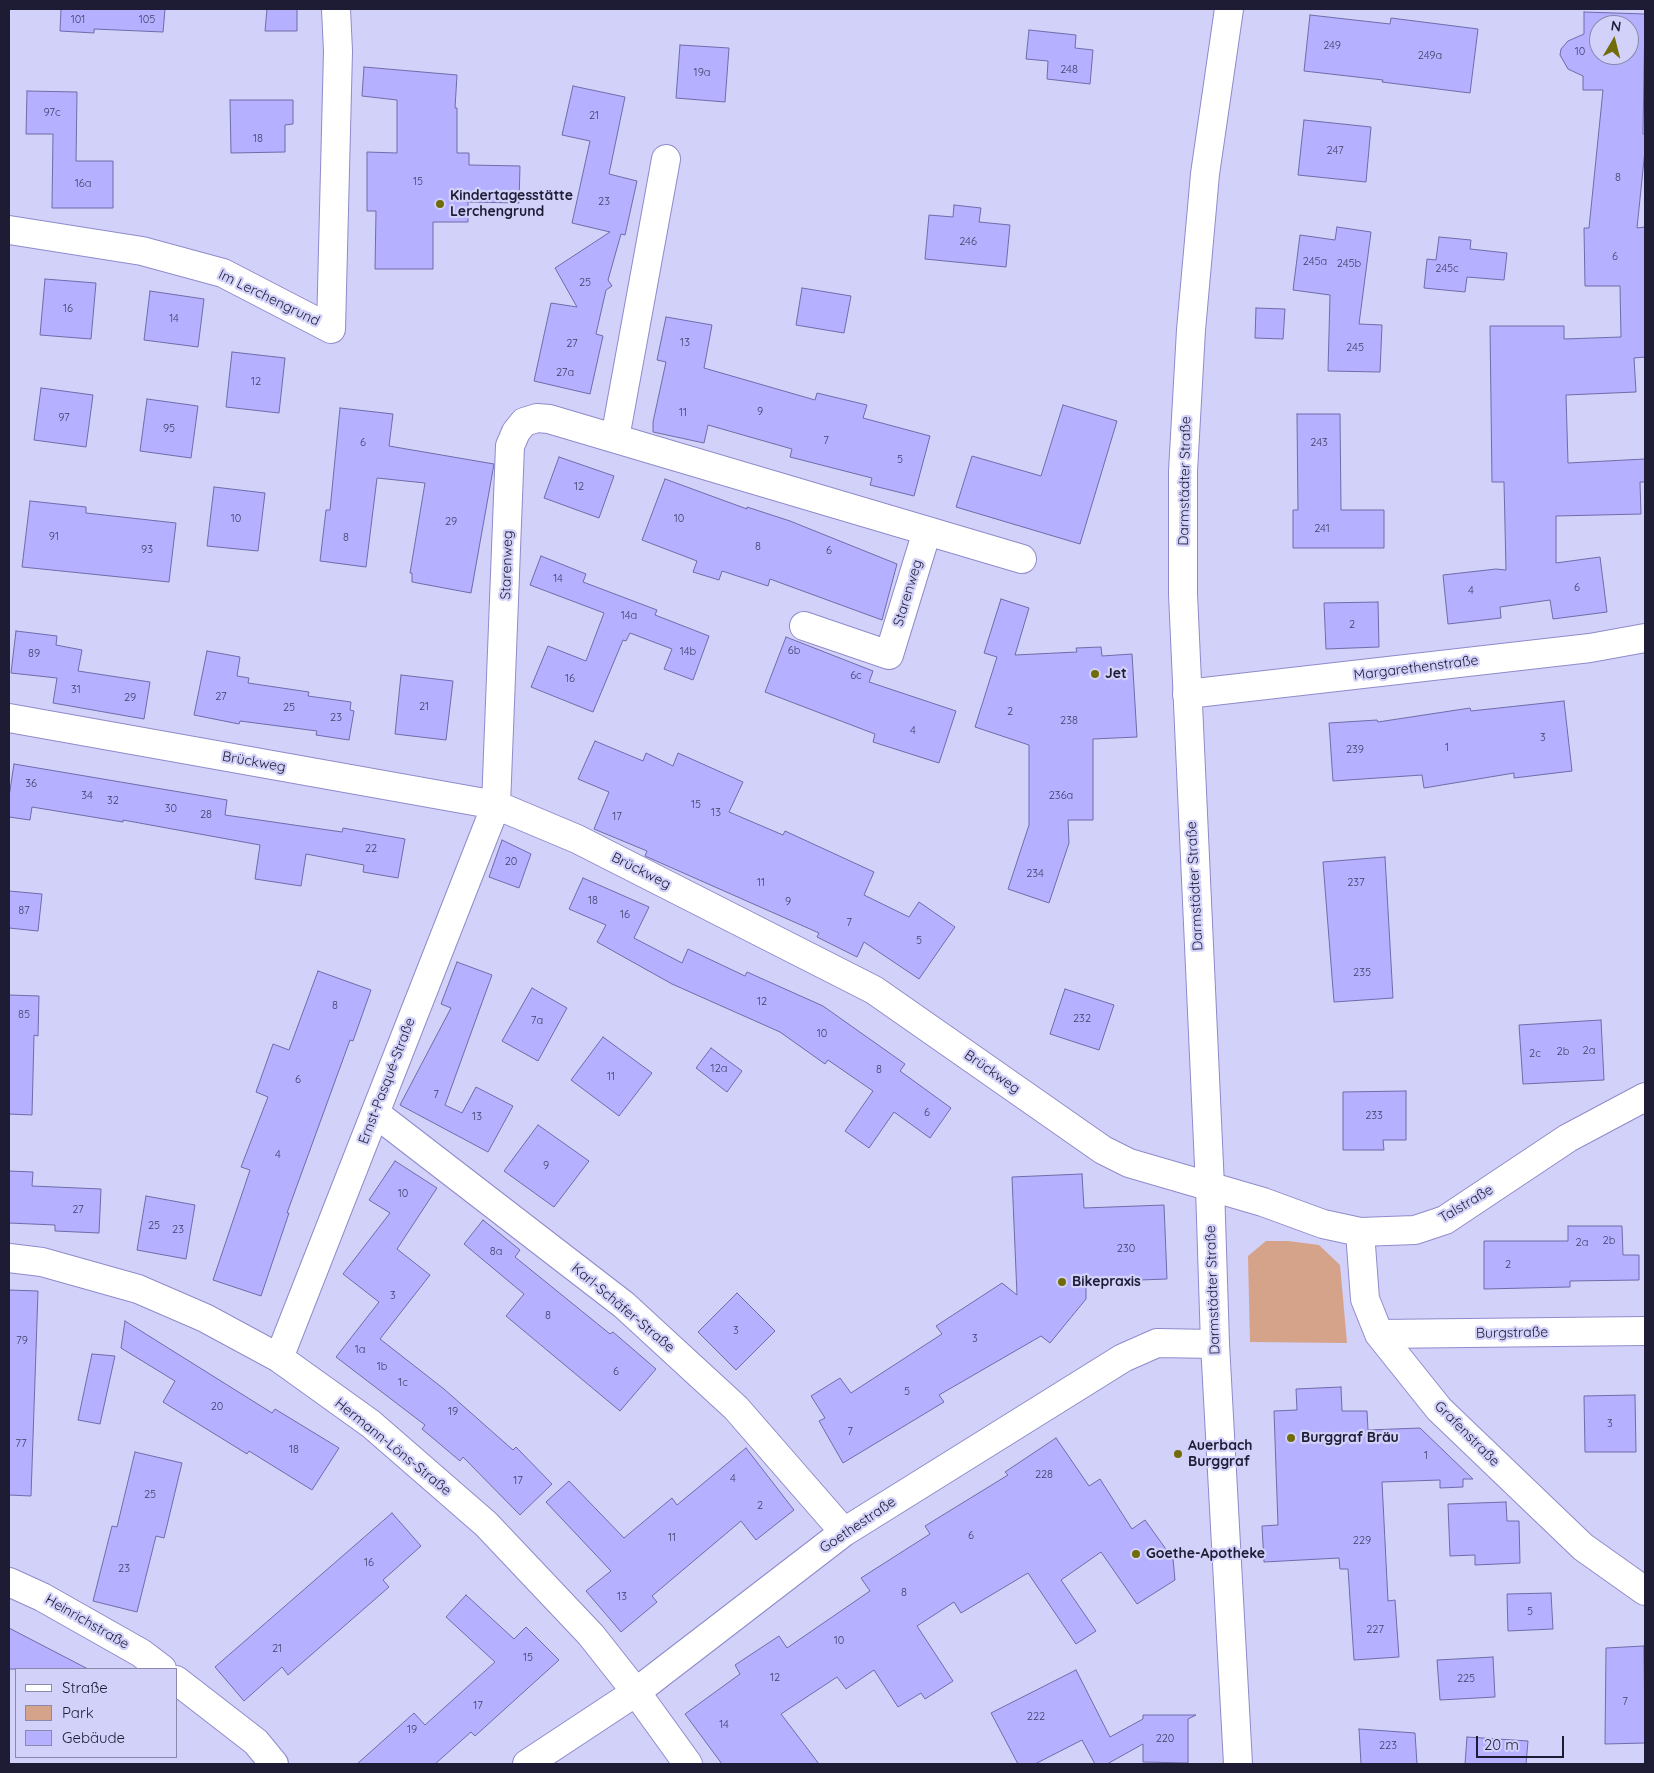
<!DOCTYPE html>
<html>
<head>
<meta charset="utf-8">
<style>
	body { margin:0 }
	#map { position:relative; width:1654px; height:1773px; overflow:hidden; background:#d2d1fa; font-family:Quicksand,sans-serif }
	canvas { display:block }
	.frame { position:absolute; inset:0; border:10px solid #1e1c35; pointer-events:none }
	.legend { position:absolute; left:15px; top:1668px; width:162px; height:90px; box-sizing:border-box; background:#d2d1fa; border:1px solid #8a89ab; margin:0; padding:6px 9px; list-style:none; font-size:15px; color:#1e1c35 }
	.legend li { display:flex; align-items:center; gap:10px; height:25px }
	.legend b { width:25px; border:1px solid #8a89ab }
	.north { position:absolute; left:1589px; top:15px; width:50px; height:50px; box-sizing:border-box; background:#d2d1fa; border:1px solid #8a89ab; border-radius:50%; rotate:8deg; font-size:14px; font-weight:700; line-height:20px; text-align:center; color:#1e1c35 }
	.north::after { content:''; display:block; margin:auto; width:18px; height:22px; background:#716c09; clip-path:polygon(50% 0,100% 100%,50% 72%,0 100%) }
	.scale { position:absolute; left:1476px; top:1736px; width:88px; height:22px; box-sizing:border-box; border:2px solid #1e1c35; border-top:0; padding-left:6px; font-size:15px; line-height:18px; white-space:nowrap; color:#1e1c35; -webkit-text-stroke:4px #d2d1fa; paint-order:stroke }
</style>
</head>
<body>
<div id="map">
<canvas width="1654" height="1773"></canvas>
<div class="frame"></div>
<ul class="legend">
<li><b style="height:6px;background:#fff"></b>Straße</li>
<li><b style="height:14px;background:#d5a28a"></b>Park</li>
<li><b style="height:14px;background:#b5b0ff"></b>Gebäude</li>
</ul>
<div class="north">N</div>
<div class="scale">20 m</div>
</div>
<script>
const ctx = document.querySelector('canvas').getContext('2d');
ctx.lineJoin = 'round';
function fillPath(path, color) {
  ctx.fillStyle = color;
  ctx.fill(path, 'evenodd');
}
function toPath(rows) {
  const path = new Path2D();
  for (const r of rows) {
    path.moveTo(r[0], r[1]);
    for (let i = 2; i < r.length; i += 2) path.lineTo(r[i], r[i + 1]);
  }
  return path;
}
function stroke(path, color, width, dash) {
  ctx.strokeStyle = color;
  ctx.lineWidth = width;
  ctx.lineCap = dash ? 'butt' : 'round';
  ctx.setLineDash(dash || []);
  ctx.stroke(path);
}
function write(font, color, halo, rows, align = 'center') {
  ctx.font = font + ' Quicksand,sans-serif';
  ctx.lineWidth = 4.5;
  ctx.setLineDash([]);
  ctx.textBaseline = 'middle';
  ctx.strokeStyle = halo;
  ctx.fillStyle = color;
  for (const [text, x, y, turn = 0] of rows) {
    ctx.save();
    ctx.translate(x, y);
    ctx.rotate((+turn || 0) * Math.PI / 180);
    ctx.textAlign = isNaN(turn) ? turn : align;
    if (halo) ctx.strokeText(text, 0, 0);
    ctx.fillText(text, 0, 0);
    ctx.restore();
  }
}
fillPath(toPath([
	[1266,1241,1288,1241,1319,1245,1340,1265,1347,1343,1250,1342,1248,1256]
]), '#d5a28a');
const building = toPath([
	[61,9,165,9,163,32,94,29,94,33,60,31,61,9],
	[267,9,297,9,297,31,265,31,267,9],
	[1584,12,1645,14,1643,134,1645,134,1645,150,1637,228,1645,227,1645,357,1634,358,1636,392,1566,395,1568,463,1645,459,1645,482,1640,482,1641,514,1556,516,1556,563,1600,557,1607,612,1553,619,1550,600,1500,607,1501,618,1448,624,1443,575,1496,569,1506,570,1504,482,1492,482,1490,326,1564,326,1564,339,1621,337,1620,286,1585,286,1584,228,1589,228,1603,90,1583,90,1583,76,1568,69,1560,55,1561,49,1568,41,1584,34,1584,12],
	[1599,25,1629,25,1629,55,1599,55,1599,25],
	[1310,15,1390,24,1391,18,1478,29,1470,93,1382,82,1383,80,1304,71,1310,15],
	[1029,30,1076,35,1075,48,1093,50,1090,84,1047,79,1048,61,1026,59,1029,30],
	[680,45,729,48,725,102,676,98,680,45],
	[364,67,457,75,455,108,457,108,457,153,469,153,469,165,520,166,519,203,468,202,468,222,433,222,433,269,375,269,376,211,367,211,367,152,397,153,397,100,362,96,364,67],
	[573,86,625,97,609,174,637,181,625,235,621,234,608,280,612,286,606,290,596,334,603,336,590,394,534,381,551,303,577,307,555,268,610,232,572,223,590,141,562,135,573,86],
	[27,91,77,92,76,161,113,161,113,208,52,208,53,134,26,134,27,91],
	[230,100,293,100,293,124,285,125,285,152,231,153,230,100],
	[1304,120,1371,127,1366,182,1298,175,1304,120],
	[954,205,981,208,979,222,1010,225,1006,267,925,259,929,215,953,217,954,205],
	[1337,227,1371,232,1359,324,1382,325,1380,372,1328,371,1330,295,1293,290,1300,235,1335,240,1337,227],
	[1439,237,1471,240,1470,249,1507,253,1504,280,1467,277,1465,292,1424,288,1427,259,1436,260,1439,237],
	[45,279,96,283,91,339,40,335,45,279],
	[802,288,851,296,844,333,796,325,802,288],
	[150,291,204,299,198,347,144,340,150,291],
	[1256,308,1285,309,1283,339,1255,338,1256,308],
	[666,317,712,325,704,368,815,400,817,393,867,405,863,418,930,436,914,496,870,485,872,478,790,457,792,449,708,425,704,443,653,432,653,422,666,362,657,360,666,317],
	[232,352,285,358,279,413,226,407,232,352],
	[41,388,93,395,86,447,34,440,41,388],
	[147,399,198,406,191,458,140,451,147,399],
	[1063,405,1117,421,1080,544,956,507,972,456,1041,476,1063,405],
	[340,408,393,414,389,446,494,464,471,593,412,582,412,573,410,573,425,483,377,478,366,567,320,561,326,510,330,510,340,408],
	[1297,414,1340,414,1341,510,1384,510,1384,548,1293,548,1293,510,1298,510,1297,414],
	[559,457,614,476,599,518,544,498,559,457],
	[665,479,747,509,747,507,790,521,897,564,882,620,770,579,768,586,722,571,719,580,693,572,697,561,642,540,665,479],
	[214,487,265,493,258,551,207,546,214,487],
	[30,501,86,507,86,513,176,523,169,582,22,567,30,501],
	[541,556,586,574,583,582,657,610,655,615,709,636,693,680,664,669,672,649,630,633,626,641,623,640,593,712,531,687,548,646,586,661,604,613,530,585,541,556],
	[1001,599,1029,608,1015,655,1077,652,1076,648,1101,647,1102,656,1132,654,1137,737,1093,739,1093,820,1068,820,1069,843,1049,903,1008,889,1029,825,1029,745,975,727,997,657,984,653,1001,599],
	[1378,602,1379,647,1326,649,1324,603,1378,602],
	[16,631,57,636,56,645,82,650,78,671,150,682,144,719,53,703,57,678,11,673,16,631],
	[786,637,873,671,869,682,956,711,939,763,873,742,875,734,765,692,786,637],
	[207,651,240,657,237,676,249,678,248,683,309,692,308,696,351,702,350,710,354,711,349,740,316,735,317,731,240,721,239,724,194,715,207,651],
	[401,675,453,681,446,740,395,734,401,675],
	[1564,701,1572,771,1514,778,1514,773,1424,788,1422,775,1333,781,1329,723,1377,720,1378,722,1470,708,1471,711,1564,701],
	[595,741,643,761,646,753,673,766,678,753,743,782,729,812,783,835,785,831,874,872,864,895,909,917,919,902,955,927,919,979,864,942,857,957,817,937,819,933,645,856,647,851,594,829,609,792,578,779,595,741],
	[14,764,227,800,225,815,342,832,343,828,405,839,398,878,363,872,364,865,306,854,301,886,255,879,260,845,123,820,123,822,32,807,30,820,9,817,9,797,14,764],
	[502,840,531,854,519,888,489,877,502,840],
	[1385,857,1393,998,1334,1002,1323,862,1385,857],
	[583,878,649,907,634,938,682,963,688,949,745,976,747,972,823,1006,905,1064,900,1071,951,1108,930,1138,894,1112,869,1148,845,1131,873,1091,828,1060,825,1064,780,1032,672,984,597,942,606,925,569,909,583,878],
	[9,891,42,894,38,931,9,928,9,891],
	[457,962,492,975,445,1105,462,1113,476,1087,513,1106,488,1152,400,1105,451,1008,441,1004,457,962],
	[318,971,371,990,353,1041,350,1040,287,1213,289,1213,261,1296,213,1280,250,1170,241,1167,268,1097,256,1092,273,1044,289,1050,318,971],
	[532,988,567,1008,538,1061,502,1041,532,988],
	[1065,989,1114,1005,1099,1050,1050,1034,1065,989],
	[9,995,39,996,38,1036,34,1035,32,1115,9,1114,9,995],
	[1601,1020,1604,1080,1523,1084,1519,1025,1601,1020],
	[603,1037,652,1073,619,1116,571,1080,603,1037],
	[711,1048,742,1071,727,1092,696,1068,711,1048],
	[1406,1091,1406,1140,1383,1140,1384,1150,1343,1150,1343,1092,1406,1091],
	[538,1125,589,1161,554,1207,504,1171,538,1125],
	[395,1161,437,1188,397,1249,430,1275,380,1339,444,1389,513,1450,516,1447,552,1484,520,1515,463,1457,460,1461,422,1429,425,1425,336,1357,379,1302,343,1274,390,1213,369,1200,395,1161],
	[9,1171,33,1172,32,1186,101,1189,99,1233,55,1231,55,1225,9,1223,9,1171],
	[1082,1174,1084,1208,1164,1205,1167,1279,1086,1282,1086,1299,1050,1343,1041,1336,939,1395,944,1402,843,1463,819,1421,825,1418,811,1396,840,1378,851,1393,942,1334,936,1326,1002,1283,1017,1295,1012,1177,1082,1174],
	[146,1196,195,1205,186,1259,137,1250,146,1196],
	[483,1220,520,1250,515,1257,610,1334,613,1332,656,1369,620,1411,506,1316,524,1294,464,1244,483,1220],
	[1568,1226,1622,1226,1623,1255,1639,1255,1639,1280,1570,1281,1570,1287,1484,1289,1484,1241,1568,1241,1568,1226],
	[9,1290,38,1291,31,1496,9,1495,9,1290],
	[737,1293,775,1331,736,1370,698,1332,737,1293],
	[125,1321,272,1413,275,1409,339,1448,312,1490,249,1451,247,1454,163,1402,175,1381,121,1348,125,1321],
	[92,1354,115,1356,100,1424,78,1420,92,1354],
	[1341,1387,1342,1411,1367,1411,1368,1430,1420,1428,1473,1479,1463,1479,1463,1487,1440,1488,1440,1480,1382,1482,1388,1601,1395,1600,1399,1657,1354,1660,1348,1569,1340,1569,1339,1558,1264,1562,1262,1526,1278,1525,1274,1411,1297,1410,1296,1389,1341,1387],
	[1635,1395,1636,1452,1585,1452,1584,1396,1635,1395],
	[1056,1438,1089,1486,1100,1479,1132,1529,1145,1520,1173,1559,1175,1580,1137,1604,1101,1552,1061,1580,1096,1631,1076,1644,1028,1573,961,1613,954,1602,917,1626,953,1681,925,1699,921,1693,898,1707,874,1670,846,1689,837,1677,781,1714,819,1764,722,1764,685,1714,740,1674,735,1665,779,1636,787,1648,870,1591,861,1578,930,1534,925,1526,1008,1475,1005,1472,1056,1438],
	[746,1448,794,1510,756,1540,741,1521,652,1596,657,1602,621,1632,586,1591,611,1571,546,1502,569,1481,624,1538,672,1498,677,1505,746,1448],
	[135,1452,182,1463,164,1538,156,1536,137,1612,93,1601,112,1526,117,1527,135,1452],
	[1506,1502,1507,1521,1519,1521,1520,1563,1475,1565,1475,1555,1450,1556,1448,1504,1506,1502],
	[392,1513,421,1546,383,1580,389,1587,288,1675,282,1667,244,1701,215,1667,392,1513],
	[1551,1593,1553,1629,1508,1631,1507,1594,1551,1593],
	[466,1595,514,1639,526,1627,559,1660,475,1736,471,1732,435,1764,357,1764,414,1713,425,1725,495,1662,446,1617,466,1595],
	[9,1628,88,1669,9,1669,9,1628],
	[1644,1646,1645,1743,1605,1744,1606,1648,1644,1646],
	[1493,1657,1495,1697,1440,1700,1437,1660,1493,1657],
	[1076,1670,1110,1737,1143,1719,1143,1715,1196,1715,1188,1719,1188,1763,1143,1762,1143,1744,1107,1764,1095,1764,1082,1740,1035,1764,1018,1764,991,1713,1076,1670],
	[1359,1729,1415,1733,1417,1764,1361,1764,1359,1729],
	[1467,1737,1528,1741,1526,1764,1465,1764,1467,1737]
]);
fillPath(building, '#b5b0ff');
stroke(building, '#706ba9', 1);
const minor = toPath([
	[9,230,142,251,223,273,331,329,338,51,336,9],
	[615,438,666,159],
	[804,626,889,655,927,531],
	[1187,694,1590,648,1645,638],
	[9,718,496,805,577,839,874,990,1103,1150,1129,1163,1263,1202,1323,1224,1360,1232,1415,1230,1445,1220,1568,1138,1645,1097],
	[375,1113,624,1305,736,1408,844,1532],
	[1360,1232,1365,1299,1379,1334,1439,1409,1583,1547,1645,1591],
	[9,1258,42,1262,138,1289,205,1318,279,1358,371,1424,486,1524,591,1635,636,1692,688,1764],
	[1379,1334,1645,1331],
	[279,1358,496,805,510,446,516,432,524,422,537,418,549,419,1022,559],
	[9,1582,42,1597,141,1653,162,1669],
	[176,1680,256,1742,274,1764],
	[527,1764,636,1692,844,1532,1123,1358,1157,1343,1215,1344]
]);
const major = toPath([
	[1229,9,1205,174,1191,330,1183,471,1183,594,1210,1187,1215,1344,1238,1764]
]);
stroke(minor, '#8f8bcb', 30);
stroke(major, '#8f8bcb', 30);
stroke(minor, '#fff', 28);
stroke(major, '#fff', 28);
for (const [x, y, r, color] of [
	[440,204,5,"#716c09"],
	[1095,674,5,"#716c09"],
	[1062,1282,5,"#716c09"],
	[1291,1438,5,"#716c09"],
	[1178,1454,5,"#716c09"],
	[1136,1554,5,"#716c09"]
]) {
  const dot = new Path2D();
  dot.arc(x, y, r, 0, 2 * Math.PI);
  ctx.fillStyle = color;
  ctx.fill(dot);
  stroke(dot, '#d2d1fa', 2);
}
write('11px', '#444168', null, [
	["101",78,20],
	["105",147,20],
	["249",1332,46],
	["10",1580,52],
	["249a",1430,56],
	["248",1069,70],
	["19a",702,73],
	["97c",52,113],
	["21",594,116],
	["18",258,139],
	["247",1335,151],
	["8",1618,178],
	["15",418,182],
	["16a",83,184],
	["23",604,202],
	["246",968,242],
	["6",1615,257],
	["245a",1315,262],
	["245b",1349,264],
	["245c",1447,269],
	["25",585,283],
	["16",68,309],
	["14",174,319],
	["13",685,343],
	["27",572,344],
	["245",1355,348],
	["27a",565,373],
	["12",256,382],
	["9",760,412],
	["11",683,413],
	["97",64,418],
	["95",169,429],
	["7",826,441],
	["6",363,443],
	["243",1319,443],
	["5",900,460],
	["12",579,487],
	["10",236,519],
	["10",679,519],
	["29",451,522],
	["241",1322,529],
	["91",54,537],
	["8",346,538],
	["8",758,547],
	["93",147,550],
	["6",829,551],
	["14",558,579],
	["6",1577,588],
	["4",1471,591],
	["14a",629,616],
	["2",1352,625],
	["6b",794,651],
	["14b",688,652],
	["89",34,654],
	["6c",856,676],
	["16",570,679],
	["31",76,690],
	["27",221,697],
	["29",130,698],
	["21",424,707],
	["25",289,708],
	["2",1010,712],
	["23",336,718],
	["238",1069,721],
	["4",913,731],
	["3",1543,738],
	["1",1447,748],
	["239",1355,750],
	["36",31,784],
	["34",87,796],
	["236a",1061,796],
	["32",113,801],
	["15",696,805],
	["30",171,809],
	["13",716,813],
	["28",206,815],
	["17",617,817],
	["22",371,849],
	["20",511,862],
	["234",1035,874],
	["11",761,883],
	["237",1356,883],
	["18",593,901],
	["9",788,902],
	["87",24,911],
	["16",625,915],
	["7",849,923],
	["5",919,941],
	["235",1362,973],
	["12",762,1002],
	["8",335,1006],
	["85",24,1015],
	["232",1082,1019],
	["7a",537,1021],
	["10",822,1034],
	["2a",1589,1051],
	["2b",1563,1052],
	["2c",1535,1054],
	["12a",719,1069],
	["8",879,1070],
	["11",611,1077],
	["6",298,1080],
	["7",436,1095],
	["6",927,1113],
	["233",1374,1116],
	["13",477,1117],
	["4",278,1155],
	["9",546,1166],
	["10",403,1194],
	["27",78,1210],
	["25",154,1226],
	["23",178,1230],
	["2b",1609,1241],
	["2a",1582,1243],
	["230",1126,1249],
	["8a",496,1252],
	["2",1508,1265],
	["3",393,1296],
	["8",548,1316],
	["3",736,1331],
	["3",975,1339],
	["79",22,1341],
	["1a",360,1350],
	["1b",382,1367],
	["6",616,1372],
	["1c",403,1383],
	["5",907,1392],
	["20",217,1407],
	["19",453,1412],
	["3",1610,1424],
	["7",850,1432],
	["77",21,1444],
	["18",294,1450],
	["1",1426,1456],
	["228",1044,1475],
	["4",733,1479],
	["17",518,1481],
	["25",150,1495],
	["2",760,1506],
	["6",971,1536],
	["11",672,1538],
	["229",1362,1541],
	["16",369,1563],
	["23",124,1569],
	["8",904,1593],
	["13",622,1597],
	["5",1530,1612],
	["227",1375,1630],
	["10",839,1641],
	["21",277,1649],
	["15",528,1658],
	["12",775,1678],
	["225",1466,1679],
	["7",1625,1702],
	["17",478,1706],
	["222",1036,1717],
	["14",724,1725],
	["19",412,1730],
	["220",1165,1739],
	["223",1388,1746]
]);
write('bold 14px', '#1e1c35', '#d2d1fa', [
	["Kindertagesstätte",450,196],
	["Lerchengrund",450,212],
	["Jet",1105,674],
	["Bikepraxis",1072,1282],
	["Burggraf Bräu",1301,1438],
	["Auerbach",1188,1446],
	["Burggraf",1188,1462],
	["Goethe-Apotheke",1146,1554]
], 'left');
write('14px', '#1e1c35', '#d2d1fa', [
	["Im Lerchengrund",269,298,26],
	["Darmstädter Straße",1185,481,-89],
	["Starenweg",507,565,-88],
	["Starenweg",908,593,-73],
	["Margarethenstraße",1416,668,-7],
	["Brückweg",254,762,10],
	["Brückweg",641,871,27],
	["Darmstädter Straße",1195,886,-93],
	["Brückweg",992,1072,35],
	["Ernst-Pasqué-Straße",387,1081,-69],
	["Talstraße",1466,1204,-31],
	["Darmstädter Straße",1213,1290,-92],
	["Karl-Schäfer-Straße",623,1308,40],
	["Burgstraße",1512,1333,-1],
	["Grafenstraße",1467,1434,45],
	["Hermann-Löns-Straße",393,1447,39],
	["Goethestraße",858,1525,-34],
	["Heinrichstraße",87,1622,30]
]);
</script>
</body>
</html>
